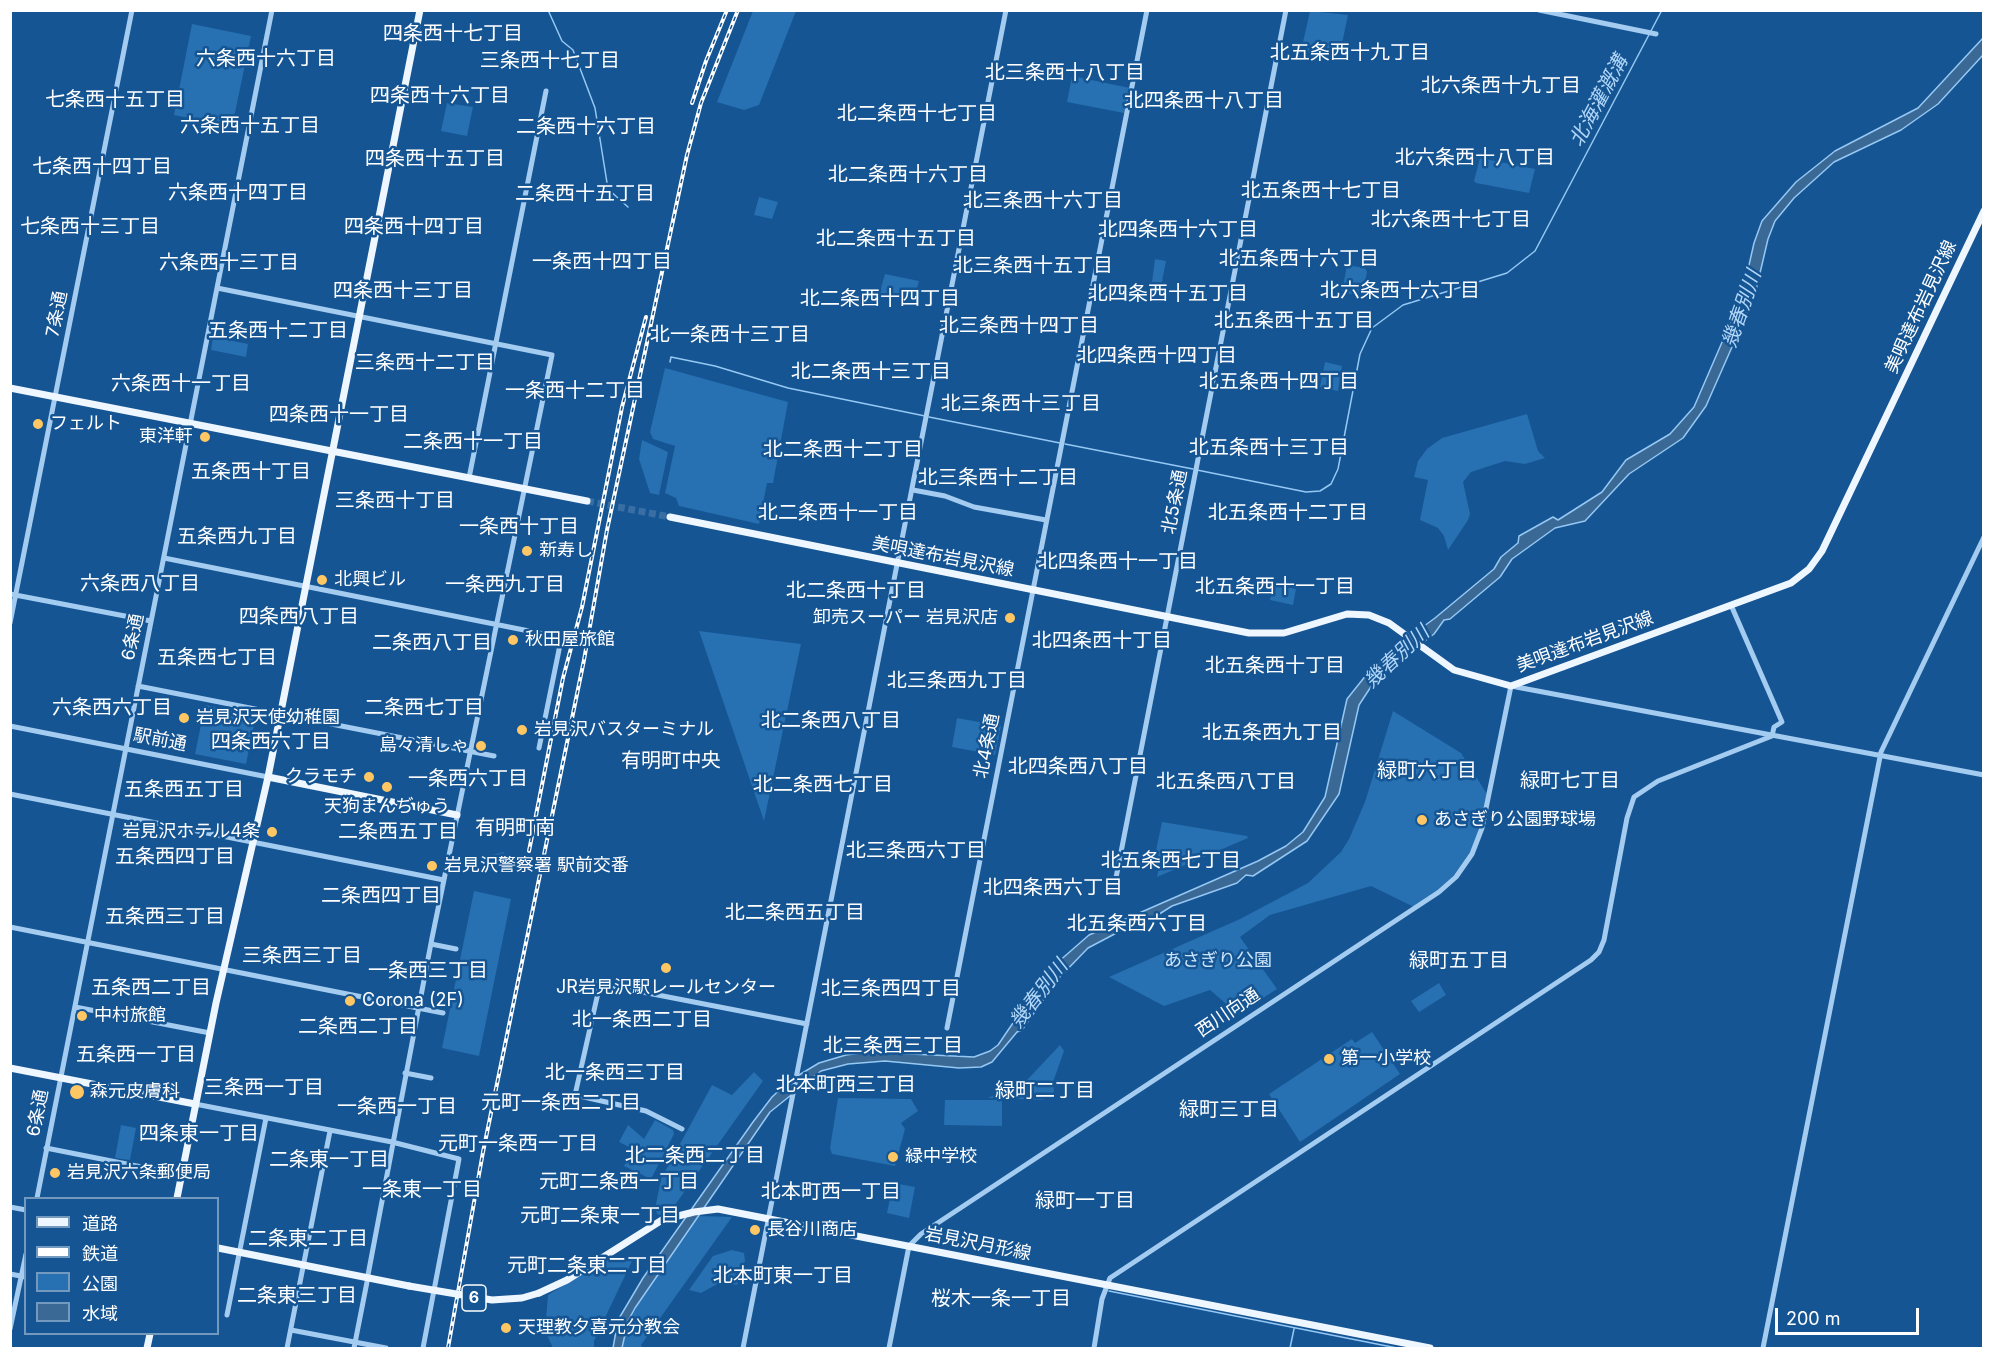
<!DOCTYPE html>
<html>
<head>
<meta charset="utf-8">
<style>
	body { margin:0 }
	#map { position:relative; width:1994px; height:1359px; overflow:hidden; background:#155593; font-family:Inter,"Noto Sans JP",sans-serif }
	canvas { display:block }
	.frame { position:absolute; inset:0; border:12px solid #fff; pointer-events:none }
	.legend { position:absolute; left:24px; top:1197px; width:195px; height:138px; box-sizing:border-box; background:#155593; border:2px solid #7399be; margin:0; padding:8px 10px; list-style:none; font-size:18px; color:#fff }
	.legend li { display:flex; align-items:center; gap:12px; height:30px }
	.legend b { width:30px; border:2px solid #7399be }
	.scale { position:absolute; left:1775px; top:1308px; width:144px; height:27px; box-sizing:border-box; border:3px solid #fff; border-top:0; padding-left:8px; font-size:18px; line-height:21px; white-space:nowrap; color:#fff; -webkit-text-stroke:4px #155593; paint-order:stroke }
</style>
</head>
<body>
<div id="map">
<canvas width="1994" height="1359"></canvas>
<div class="frame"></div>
<ul class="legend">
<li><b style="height:8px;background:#eef6ff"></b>道路</li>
<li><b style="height:8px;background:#fff"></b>鉄道</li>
<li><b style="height:16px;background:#2770b2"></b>公園</li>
<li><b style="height:16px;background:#3b6996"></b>水域</li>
</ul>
<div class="scale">200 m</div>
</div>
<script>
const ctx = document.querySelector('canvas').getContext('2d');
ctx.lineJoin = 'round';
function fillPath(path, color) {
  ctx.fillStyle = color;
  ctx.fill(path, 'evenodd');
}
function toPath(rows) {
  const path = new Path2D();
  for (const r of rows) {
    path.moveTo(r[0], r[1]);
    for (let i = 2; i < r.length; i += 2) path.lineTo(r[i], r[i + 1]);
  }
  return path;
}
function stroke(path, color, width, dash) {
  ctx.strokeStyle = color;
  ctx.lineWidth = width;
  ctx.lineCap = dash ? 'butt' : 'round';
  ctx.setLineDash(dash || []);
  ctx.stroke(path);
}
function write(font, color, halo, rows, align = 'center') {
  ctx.font = font + ' Inter,"Noto Sans JP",sans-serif';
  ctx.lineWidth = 5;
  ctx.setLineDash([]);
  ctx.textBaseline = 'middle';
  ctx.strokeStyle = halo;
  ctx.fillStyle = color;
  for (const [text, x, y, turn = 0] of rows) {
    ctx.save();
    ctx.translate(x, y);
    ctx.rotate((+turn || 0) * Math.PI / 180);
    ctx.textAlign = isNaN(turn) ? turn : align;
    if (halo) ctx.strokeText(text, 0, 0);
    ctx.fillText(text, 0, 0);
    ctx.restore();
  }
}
fillPath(toPath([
	[753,11,796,11,759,105,744,110,717,102],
	[1310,11,1348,15,1339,58,1301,51],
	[192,24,251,36,232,127,174,115],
	[1072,76,1130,88,1124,113,1067,102],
	[447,103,473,107,467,136,441,131],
	[1480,158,1535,169,1529,193,1476,183,1474,181],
	[759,197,778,202,772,219,754,215],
	[1155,259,1166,261,1160,292,1151,290],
	[1347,265,1365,268,1367,272,1363,293,1360,296,1342,292],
	[885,274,919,281,913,303,879,295],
	[213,337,248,344,246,357,211,350],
	[1325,362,1342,366,1338,391,1320,387],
	[665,368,788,402,773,483,767,483,759,524,679,506,676,498,665,493,675,446,653,439,650,432],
	[1527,414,1538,451,1545,458,1525,464,1505,461,1471,472,1463,482,1470,514,1468,520,1448,550,1444,536,1438,528,1420,520,1428,480,1414,477,1418,461,1427,449,1442,438],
	[642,440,668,452,659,495,650,493,639,459],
	[1274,585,1296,589,1293,605,1270,600],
	[699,631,801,644,764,821],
	[205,705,256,715,246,764,195,754],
	[1393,711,1461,753,1487,794,1477,839,1464,865,1443,887,1414,907,1371,886,1270,915,1240,937,1277,989,1238,1014,1210,990,1164,1006,1109,977,1240,919,1308,883,1341,852,1349,839,1365,802],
	[957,718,1001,726,995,755,952,747],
	[1162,822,1247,836,1248,838,1157,877,1160,862,1154,860],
	[504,852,502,866,490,871,491,855],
	[474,891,511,899,479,1056,442,1048],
	[1439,983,1446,995,1419,1012,1411,1001],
	[1372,1032,1400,1074,1300,1142,1269,1094,1352,1039,1355,1043],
	[1060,1045,1064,1051,1053,1082,1054,1092,1043,1100,988,1098,1027,1080],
	[754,1072,763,1081,670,1212,658,1215,655,1209,661,1179,712,1085,732,1095],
	[838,1098,911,1099,918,1111,901,1123,905,1129,895,1166,832,1154,830,1148],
	[945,1100,1002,1100,1002,1126,944,1125],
	[655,1120,673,1130,674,1134,651,1179,624,1166,633,1149,619,1142,628,1125,644,1139],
	[121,1125,136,1128,130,1160,115,1158],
	[893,1183,915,1187,909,1218,887,1213],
	[697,1216,732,1217,641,1345,643,1348,622,1348,628,1321,635,1308],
	[732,1250,744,1253,745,1261,737,1285,721,1282,701,1293,689,1290,713,1256],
	[607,1259,632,1261,594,1341,594,1348,553,1348,545,1331,548,1295]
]), '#2770b2');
const water = toPath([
	[1983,38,1983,55,1938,104,1901,130,1834,162,1794,198,1775,221,1768,239,1756,290,1747,313,1706,406,1683,438,1629,474,1585,521,1555,528,1512,559,1500,577,1450,619,1444,620,1434,634,1376,679,1359,705,1339,794,1307,841,1253,876,1246,875,1237,883,1172,906,1153,918,1142,921,1140,925,1126,928,1088,948,1058,979,1022,1030,1017,1032,992,1062,981,1067,959,1068,885,1061,848,1064,821,1071,770,1112,635,1308,628,1321,622,1348,613,1348,618,1320,643,1278,753,1122,772,1097,789,1081,819,1063,846,1055,869,1052,974,1057,990,1051,998,1045,1049,970,1089,935,1258,861,1286,846,1303,832,1325,797,1347,699,1367,674,1397,646,1435,618,1494,569,1501,557,1518,543,1519,536,1553,517,1558,520,1602,492,1626,460,1670,434,1694,407,1742,296,1754,243,1762,221,1796,182,1835,151,1918,108,1983,38]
]);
fillPath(water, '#3b6996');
stroke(water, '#96c8f4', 1.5);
stroke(toPath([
	[548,10,562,41,573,50,595,108,608,189,628,207],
	[670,362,671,357,715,366,788,388,925,416],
	[929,417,1060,443],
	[1065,444,1193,469],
	[1197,470,1306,492,1320,491,1331,484,1338,469,1360,354,1372,328,1403,305,1507,273,1535,251,1662,10],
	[1109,1291,1397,1348],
	[1290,1348,1294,1329]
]), '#96c8f4', 1.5);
stroke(toPath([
	[587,501,670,517]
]), '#386ea3', 7, [7, 3.5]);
stroke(toPath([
	[1539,10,1656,34],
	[217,288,552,355,432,938,368,1275],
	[469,478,546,91],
	[913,490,945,496,974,507,1046,520],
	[164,558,559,637,561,640,539,748],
	[10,594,151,621],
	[10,623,132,10],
	[138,686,494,756],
	[10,726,268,777],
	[10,794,444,880],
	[1113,893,1286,10],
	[10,927,443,1013],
	[431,944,456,949],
	[591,982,807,1024],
	[600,984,575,1095,646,1111,682,1129],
	[75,1007,210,1033],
	[947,1028,1147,10],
	[405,1073,431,1078],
	[195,1104,392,1142,459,1159,423,1348],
	[46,1148,182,1175],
	[37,1198,272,10],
	[10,1207,26,1210],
	[10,1274,26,1277],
	[227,1315,266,1118],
	[10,1329,26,1254],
	[291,1330,386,1348],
	[287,1348,330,1131],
	[354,1348,367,1282],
	[743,1348,1006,10],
	[889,1348,909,1246,921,1234,1439,892,1456,877,1472,854,1482,828,1511,686,1984,775],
	[1094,1348,1102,1299,1110,1278,1591,960,1599,952,1604,940,1627,818,1634,797,1658,781,1772,736,1774,727,1782,722,1731,605],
	[1763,1348,1881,752,1984,537]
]), '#a4ccf1', 5);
stroke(toPath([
	[10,388,587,501],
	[670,517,1249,633,1284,633,1347,614,1369,615,1389,623,1454,670,1511,686,1791,583,1809,569,1822,551,1984,211],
	[268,777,457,815],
	[10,1068,195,1104],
	[177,1198,216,1003,268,777,420,10],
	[218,1248,409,1286],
	[539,1293,567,1280,662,1220,694,1212,718,1209,1430,1348],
	[147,1348,150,1334]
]), '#eef6ff', 7);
const rail = toPath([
	[692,103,706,61,727,10],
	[529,851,563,678,582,607,622,407,646,317],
	[448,1348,483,1152,584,660,607,530,687,155,701,103,738,10]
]);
stroke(rail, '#fff', 4);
stroke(rail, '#155593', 1.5, [4.5]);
stroke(toPath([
	[409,1286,492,1300,522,1298,539,1293]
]), '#eef6ff', 7);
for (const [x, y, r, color] of [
	[38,424,6,"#ffc764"],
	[205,437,6,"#ffc764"],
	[527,551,6,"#ffc764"],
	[322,580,6,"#ffc764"],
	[1010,618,6,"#ffc764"],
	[513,640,6,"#ffc764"],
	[184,718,6,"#ffc764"],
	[522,730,6,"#ffc764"],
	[481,746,6,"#ffc764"],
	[369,777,6,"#ffc764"],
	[387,787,6,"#ffc764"],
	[1422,820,6,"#ffc764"],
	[272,832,6,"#ffc764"],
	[432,866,6,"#ffc764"],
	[666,968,6,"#ffc764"],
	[350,1001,6,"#ffc764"],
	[82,1016,6,"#ffc764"],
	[1329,1059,6,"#ffc764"],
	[77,1092,8,"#ffc764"],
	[893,1157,6,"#ffc764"],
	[55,1173,6,"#ffc764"],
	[755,1230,6,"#ffc764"],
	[506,1328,6,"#ffc764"]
]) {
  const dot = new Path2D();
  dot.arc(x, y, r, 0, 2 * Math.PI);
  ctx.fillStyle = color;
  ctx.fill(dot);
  stroke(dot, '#155593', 2);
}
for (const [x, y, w] of [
	[474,1298,24]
]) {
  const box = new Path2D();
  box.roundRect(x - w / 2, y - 13, w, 26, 4.5);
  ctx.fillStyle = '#155593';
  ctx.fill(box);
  stroke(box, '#fff', 1.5);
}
write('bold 16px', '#fff', null, [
	["6",474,1298]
]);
write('18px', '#fff', '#155593', [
	["美唄達布岩見沢線",1921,307,-65],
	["7条通",57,314,-79],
	["北5条通",1175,502,-79],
	["美唄達布岩見沢線",943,557,11],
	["6条通",133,637,-78],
	["美唄達布岩見沢線",1585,642,-20],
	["駅前通",160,740,11],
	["北4条通",987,746,-79],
	["西川向通",1228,1013,-34],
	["6条通",38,1113,-79],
	["岩見沢月形線",978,1244,11]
]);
write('18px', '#fff', '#155593', [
	["フェルト",50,424],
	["東洋軒",193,437,"right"],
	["新寿し",539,551],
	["北興ビル",334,580],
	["卸売スーパー 岩見沢店",998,618,"right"],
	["秋田屋旅館",525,640],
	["岩見沢天使幼稚園",196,718],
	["岩見沢バスターミナル",534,730],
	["島々清しゃ",469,746,"right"],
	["クラモチ",357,777,"right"],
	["天狗まんぢゅう",387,807,"center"],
	["あさぎり公園野球場",1434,820],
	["岩見沢ホテル4条",260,832,"right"],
	["岩見沢警察署 駅前交番",444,866],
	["JR岩見沢駅レールセンター",666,988,"center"],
	["Corona (2F)",362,1001],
	["中村旅館",94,1016],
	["第一小学校",1341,1059],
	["森元皮膚科",90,1092],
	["緑中学校",905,1157],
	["岩見沢六条郵便局",67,1173],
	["長谷川商店",767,1230],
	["天理教夕喜元分教会",518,1328]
], 'left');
write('18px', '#cbe5fc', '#155593', [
	["あさぎり公園",1218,961]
]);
write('20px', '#fff', '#155593', [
	["四条西十七丁目",453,34],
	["北五条西十九丁目",1350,53],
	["六条西十六丁目",266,59],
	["三条西十七丁目",550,61],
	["北三条西十八丁目",1065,73],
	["北六条西十九丁目",1501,86],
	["四条西十六丁目",440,96],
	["七条西十五丁目",115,100],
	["北四条西十八丁目",1204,101],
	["北二条西十七丁目",917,114],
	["六条西十五丁目",250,126],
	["二条西十六丁目",586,127],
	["北六条西十八丁目",1475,158],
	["四条西十五丁目",435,159],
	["七条西十四丁目",102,167],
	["北二条西十六丁目",908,175],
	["北五条西十七丁目",1321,191],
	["六条西十四丁目",238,193],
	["二条西十五丁目",585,194],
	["北三条西十六丁目",1043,201],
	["北六条西十七丁目",1451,220],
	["七条西十三丁目",90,227],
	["四条西十四丁目",414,227],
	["北四条西十六丁目",1178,230],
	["北二条西十五丁目",896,239],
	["北五条西十六丁目",1299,259],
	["一条西十四丁目",602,262],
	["六条西十三丁目",229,263],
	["北三条西十五丁目",1033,266],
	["四条西十三丁目",403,291],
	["北六条西十六丁目",1400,291],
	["北四条西十五丁目",1168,294],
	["北二条西十四丁目",880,299],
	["北五条西十五丁目",1294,321],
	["北三条西十四丁目",1019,326],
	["五条西十二丁目",278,331],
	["北一条西十三丁目",730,335],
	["北四条西十四丁目",1157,356],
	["三条西十二丁目",425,363],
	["北二条西十三丁目",871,372],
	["北五条西十四丁目",1279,382],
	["六条西十一丁目",181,384],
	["一条西十二丁目",575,391],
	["北三条西十三丁目",1021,404],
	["四条西十一丁目",339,415],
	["二条西十一丁目",473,442],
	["北五条西十三丁目",1269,448],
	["北二条西十二丁目",843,450],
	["五条西十丁目",251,472],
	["北三条西十二丁目",998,478],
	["三条西十丁目",395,501],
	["北二条西十一丁目",838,513],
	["北五条西十二丁目",1288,513],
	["一条西十丁目",519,527],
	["五条西九丁目",237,537],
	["北四条西十一丁目",1118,562],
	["六条西八丁目",140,584],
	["一条西九丁目",505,585],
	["北五条西十一丁目",1275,587],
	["北二条西十丁目",856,591],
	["四条西八丁目",299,617],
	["北四条西十丁目",1102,641],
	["二条西八丁目",432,643],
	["五条西七丁目",217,658],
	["北五条西十丁目",1275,666],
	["北三条西九丁目",957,681],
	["六条西六丁目",112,708],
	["二条西七丁目",424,708],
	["北二条西八丁目",831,721],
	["北五条西九丁目",1272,733],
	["四条西六丁目",271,742],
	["有明町中央",671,761],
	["北四条西八丁目",1078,767],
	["緑町六丁目",1427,771],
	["一条西六丁目",468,779],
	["緑町七丁目",1570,781],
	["北五条西八丁目",1226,782],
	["北二条西七丁目",823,785],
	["五条西五丁目",184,790],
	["有明町南",515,828],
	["二条西五丁目",398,832],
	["北三条西六丁目",916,851],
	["五条西四丁目",175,857],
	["北五条西七丁目",1171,861],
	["北四条西六丁目",1053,888],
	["二条西四丁目",381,896],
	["北二条西五丁目",795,913],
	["五条西三丁目",165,917],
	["北五条西六丁目",1137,924],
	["三条西三丁目",302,956],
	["緑町五丁目",1459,961],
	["一条西三丁目",428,971],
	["五条西二丁目",151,988],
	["北三条西四丁目",891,989],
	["北一条西二丁目",642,1020],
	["二条西二丁目",358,1027],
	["北三条西三丁目",893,1046],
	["五条西一丁目",136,1055],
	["北一条西三丁目",615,1073],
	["北本町西三丁目",846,1085],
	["三条西一丁目",264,1088],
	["緑町二丁目",1045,1091],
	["元町一条西二丁目",561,1103],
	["一条西一丁目",397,1107],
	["緑町三丁目",1229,1110],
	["四条東一丁目",199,1134],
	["元町一条西一丁目",518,1144],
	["北二条西二丁目",695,1156],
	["二条東一丁目",329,1160],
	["元町二条西一丁目",619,1182],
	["一条東一丁目",422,1190],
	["北本町西一丁目",831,1192],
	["緑町一丁目",1085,1201],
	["元町二条東一丁目",600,1216],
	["二条東二丁目",308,1239],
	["元町二条東二丁目",587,1266],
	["北本町東一丁目",783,1276],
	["二条東三丁目",297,1296],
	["桜木一条一丁目",1001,1299]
]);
write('italic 20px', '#b0d6f8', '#155593', [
	["北海灌漑溝",1599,101,-62],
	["幾春別川",1742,309,-71],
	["幾春別川",1397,657,-43],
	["幾春別川",1039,994,-52]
]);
</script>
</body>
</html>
